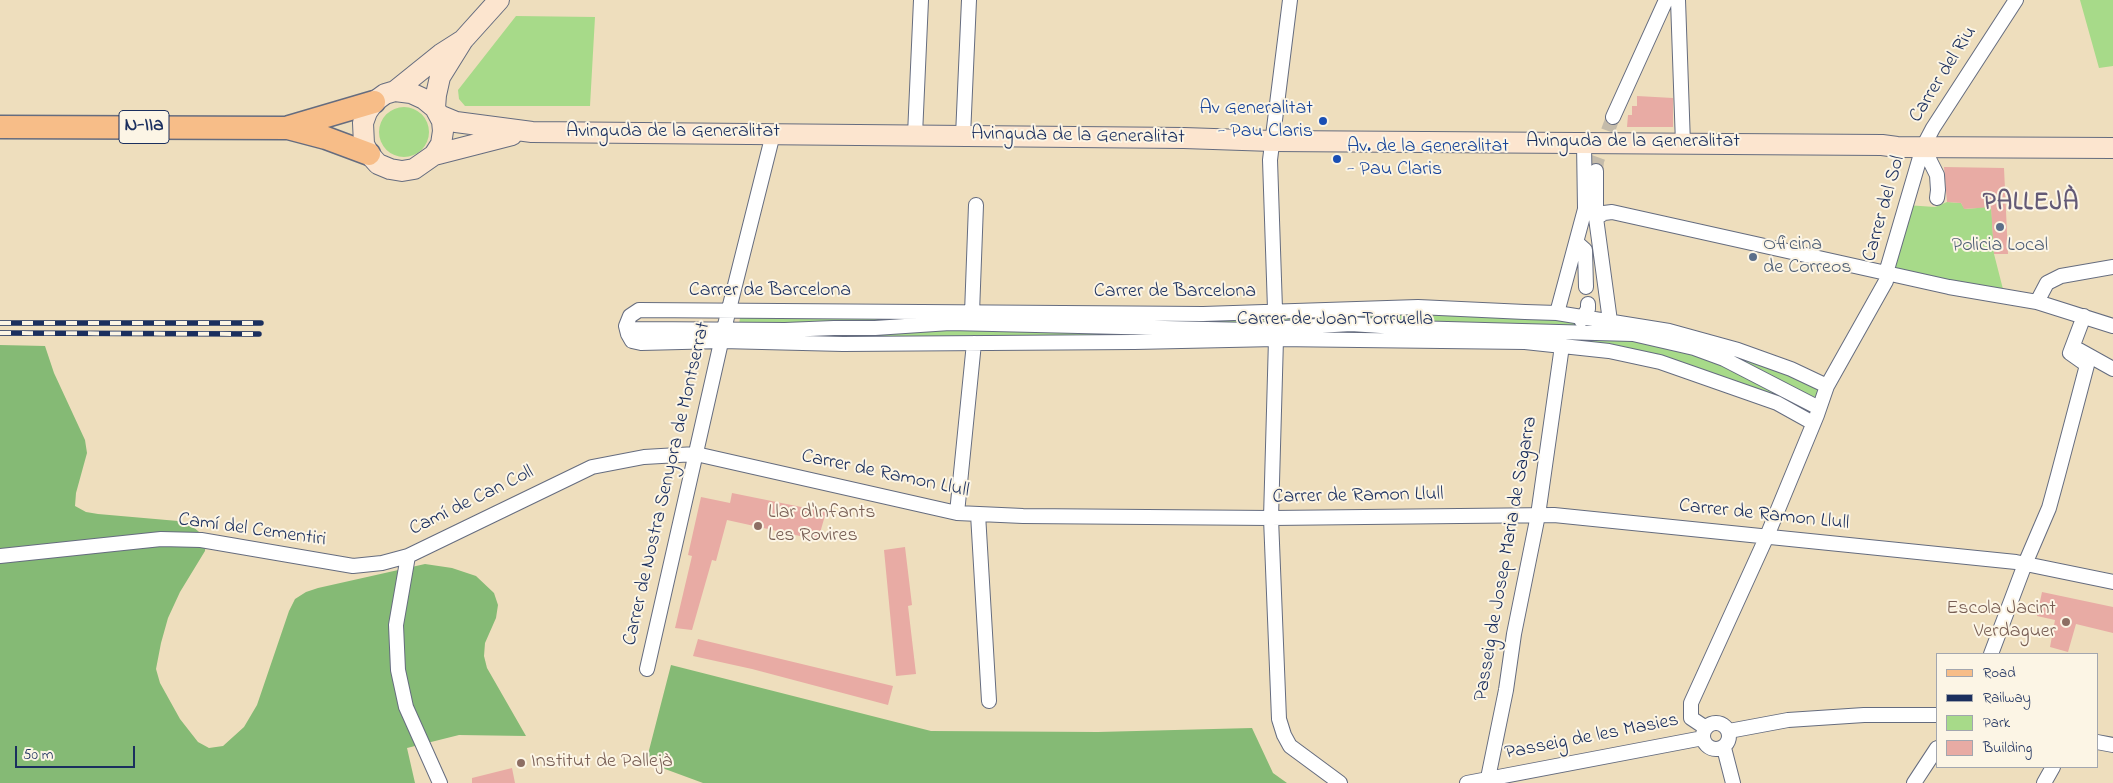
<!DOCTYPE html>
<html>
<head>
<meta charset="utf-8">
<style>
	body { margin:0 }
	#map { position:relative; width:2113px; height:783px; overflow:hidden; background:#eedebd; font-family:"Indie Flower",sans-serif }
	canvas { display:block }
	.legend { position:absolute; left:1936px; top:653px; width:162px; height:115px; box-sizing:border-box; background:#fcf5e5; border:1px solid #a2a6af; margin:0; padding:6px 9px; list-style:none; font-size:15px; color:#1b2f5e }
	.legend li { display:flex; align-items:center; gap:10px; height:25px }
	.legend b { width:25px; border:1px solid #a2a6af }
	.scale { position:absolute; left:15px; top:746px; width:120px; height:22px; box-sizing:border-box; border:2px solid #1b2f5e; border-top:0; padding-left:6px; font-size:15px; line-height:18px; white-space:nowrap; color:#1b2f5e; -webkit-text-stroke:4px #fcf5e5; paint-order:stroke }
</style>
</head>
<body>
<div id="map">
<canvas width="2113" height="783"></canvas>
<ul class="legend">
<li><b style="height:6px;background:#f7bd88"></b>Road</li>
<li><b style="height:6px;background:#1b2f5e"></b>Railway</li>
<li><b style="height:14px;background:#a7da89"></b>Park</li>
<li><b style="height:14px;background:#e8aba4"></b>Building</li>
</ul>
<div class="scale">50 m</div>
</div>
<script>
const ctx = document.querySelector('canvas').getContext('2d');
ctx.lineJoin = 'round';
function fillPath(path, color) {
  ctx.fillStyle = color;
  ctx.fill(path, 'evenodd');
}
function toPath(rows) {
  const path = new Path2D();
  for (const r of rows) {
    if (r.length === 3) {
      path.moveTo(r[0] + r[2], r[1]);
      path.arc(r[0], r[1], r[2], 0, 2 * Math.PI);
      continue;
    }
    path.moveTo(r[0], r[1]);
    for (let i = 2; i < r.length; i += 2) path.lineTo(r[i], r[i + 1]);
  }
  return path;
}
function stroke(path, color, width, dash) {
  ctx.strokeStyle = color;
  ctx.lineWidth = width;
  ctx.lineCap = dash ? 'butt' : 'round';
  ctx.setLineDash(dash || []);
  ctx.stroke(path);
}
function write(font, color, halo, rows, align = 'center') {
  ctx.font = font + ' "Indie Flower",sans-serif';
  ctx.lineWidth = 4;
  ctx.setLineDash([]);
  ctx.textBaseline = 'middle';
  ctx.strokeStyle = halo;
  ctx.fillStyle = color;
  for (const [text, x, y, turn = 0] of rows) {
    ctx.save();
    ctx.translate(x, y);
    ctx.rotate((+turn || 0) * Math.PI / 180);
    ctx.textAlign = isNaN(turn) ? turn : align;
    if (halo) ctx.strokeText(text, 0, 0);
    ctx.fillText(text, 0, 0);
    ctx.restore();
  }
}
fillPath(toPath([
	[2080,0,2113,0,2113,66,2099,68],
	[516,16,595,17,590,106,465,106,459,99,458,90],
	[404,132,25],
	[1978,200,1991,200,1994,254,2005,297,1886,273,1906,205,1935,207,1947,202,1961,203,1965,209,1977,208],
	[741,312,1525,312,1669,331,1827,386,1813,423,1661,362,1525,342,736,342]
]), '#a7da89');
fillPath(toPath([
	[0,345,45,346,54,373,85,440,87,453,76,493,75,506,86,512,98,514,178,521,191,525,206,538,205,551,180,592,168,618,161,643,156,669,160,683,180,719,198,742,209,748,223,746,244,727,257,705,289,611,295,599,306,592,318,588,425,564,452,568,476,576,494,593,498,605,496,618,485,643,484,656,487,668,526,736,459,735,407,748,415,783,0,783],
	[671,665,931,731,1098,732,1252,728,1273,773,1287,783,703,783,646,762]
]), '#85ba75');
fillPath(toPath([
	[1637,96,1673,98,1673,127,1627,127,1628,115,1632,115,1632,106,1637,106],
	[1944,167,2004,168,2008,254,1994,254,1991,207,1964,209,1961,203,1947,202],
	[732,493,826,512,818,540,727,520,716,561,712,560,692,630,675,628,692,556,688,555,701,497,730,503],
	[905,547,912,605,908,606,916,674,896,676,884,550],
	[2042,592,2113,607,2113,633,2076,624,2068,652,2050,647,2055,620,2037,616],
	[698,639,893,686,888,705,752,669,693,656],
	[512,768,515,783,472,783,472,778]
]), '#e8aba4');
stroke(toPath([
	[1596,171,1597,161,1613,117]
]), '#c4bbaa', 14, [14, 7]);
const street = toPath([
	[1290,0,1270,160,1276,339,1271,518,1279,719,1284,735,1290,746,1340,783],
	[1678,0,1683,144],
	[1613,117,1666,0],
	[915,135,921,0],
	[963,136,969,0],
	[1923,147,1937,175,1938,190,1937,198],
	[1596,171,1596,218,1610,321],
	[1596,218,1604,213,1612,212,1949,287,2037,302,2113,326],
	[1576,242,1585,250,1586,287],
	[2037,302,2047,283,2061,276,2113,267],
	[972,313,976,205],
	[1557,313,1585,209,1584,143],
	[1581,320,1588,309,1588,304],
	[635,329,785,330,834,328,875,328,950,323,1250,330,1351,324,1410,328,1633,334,1694,348,1724,359,1819,408],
	[2079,350,2113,369],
	[1813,423,1777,403,1660,362,1609,351,1525,342,1276,339,1134,342,843,344,722,341,641,343,632,341,628,334,626,326,630,316,639,310,1203,314,1418,307,1525,312,1557,313,1669,331,1738,350,1791,369,1827,386],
	[957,513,974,343],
	[978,514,989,701],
	[0,556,161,539,201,540,353,566,382,563,408,556,592,467,644,457,696,454,957,513,1023,516,1271,518,1554,515,2016,562,2113,582],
	[408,556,396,625,398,670,406,707,440,783],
	[1991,654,2025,564,2049,508,2058,475,2087,365,2070,353,2084,316],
	[647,669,724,329,773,134],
	[1716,736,13],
	[1706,728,1691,718,1691,703,1767,536,1817,415,1827,386,1886,281,1886,273,1923,147,1933,128,2016,0],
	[1729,731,1788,720,1864,715,1937,715],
	[2097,742,2113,745],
	[1724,748,1733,783],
	[1467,783,1703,738],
	[1487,783,1506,690,1514,634,1538,515,1562,346],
	[1914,783,1937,748],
	[2044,783,2053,767]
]);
const secondary = toPath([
	[395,91,411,93,424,99,435,108,442,121,443,131,441,144,434,155,414,169,402,171,390,169,378,164,369,154,364,144,363,123,367,112,374,102,385,94,395,91,441,54,463,40],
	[435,108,436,95,440,77,463,40,499,0],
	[439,115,456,122,532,132,1184,138,1272,141,1882,145,1897,147,2113,148],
	[434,155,512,135]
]);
const primary = toPath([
	[0,127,288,128,326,138,369,154],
	[289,127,374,102]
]);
stroke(street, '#656c7f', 16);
stroke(secondary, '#656c7f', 22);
stroke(primary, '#656c7f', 25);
stroke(street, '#fff', 14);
stroke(secondary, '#fce5cf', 20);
stroke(primary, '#f7bd88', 22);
const rail = toPath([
	[0,323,261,323],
	[0,333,259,334]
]);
stroke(rail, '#1b2f5e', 5.5);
stroke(rail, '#fcf5e5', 4, [11]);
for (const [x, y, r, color] of [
	[1323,121,5,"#1a4fb4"],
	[1337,159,5,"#1a4fb4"],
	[2000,227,5,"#5c6f8a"],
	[1753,257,5,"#5c6f8a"],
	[758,526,5,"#8d6e63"],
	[2066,622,5,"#8d6e63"],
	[521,763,5,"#8d6e63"]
]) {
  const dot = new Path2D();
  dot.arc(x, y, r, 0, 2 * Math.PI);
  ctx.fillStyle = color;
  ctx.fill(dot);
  stroke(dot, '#fcf5e5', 2);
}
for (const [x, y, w] of [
	[144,127,50]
]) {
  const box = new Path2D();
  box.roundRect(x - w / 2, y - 16.5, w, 33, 4);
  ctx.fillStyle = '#fcf5e5';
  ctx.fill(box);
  stroke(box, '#1b2f5e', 1);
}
write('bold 19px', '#1b2f5e', null, [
	["N-IIa",144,127]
]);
write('20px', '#1b2f5e', '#fcf5e5', [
	["Carrer del Riu",1944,75,-58],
	["Avinguda de la Generalitat",673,133],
	["Avinguda de la Generalitat",1078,137,1],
	["Avinguda de la Generalitat",1633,143],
	["Carrer del Sol",1885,209,-74],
	["Carrer de Barcelona",770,292],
	["Carrer de Barcelona",1175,293],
	["Carrer de Joan Torruella",1335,321],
	["Carrer de Ramon Llull",885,475,12],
	["Carrer de Nostra Senyora de Montserrat",668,484,-77],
	["Carrer de Ramon Llull",1358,497,-1],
	["Camí de Can Coll",472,502,-26],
	["Carrer de Ramon Llull",1764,516,6],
	["Camí del Cementiri",252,531,8],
	["Passeig de Josep Maria de Sagarra",1507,559,-80],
	["Passeig de les Masies",1592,738,-11]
]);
write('20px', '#164399', '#fcf5e5', [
	["Av Generalitat",1313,110],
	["- Pau Claris",1313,133],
	["Av. de la Generalitat",1347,148,"left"],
	["- Pau Claris",1347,171,"left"]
], 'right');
write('20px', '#4e5e75', '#fcf5e5', [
	["Oficina",1763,246],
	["de Correos",1763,269],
	["Policia Local",2000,247,"center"]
], 'left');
write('20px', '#785e54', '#fcf5e5', [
	["Llar d'Infants",768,514],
	["Les Rovires",768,537],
	["Escola Jacint",2056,610,"right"],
	["Verdaguer",2056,633,"right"],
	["Institut de Pallejà",531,763]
], 'left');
ctx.letterSpacing = '1px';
write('bold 25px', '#635a76', '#fcf5e5', [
	["PALLEJÀ",2031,205]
]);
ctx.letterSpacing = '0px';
</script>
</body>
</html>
